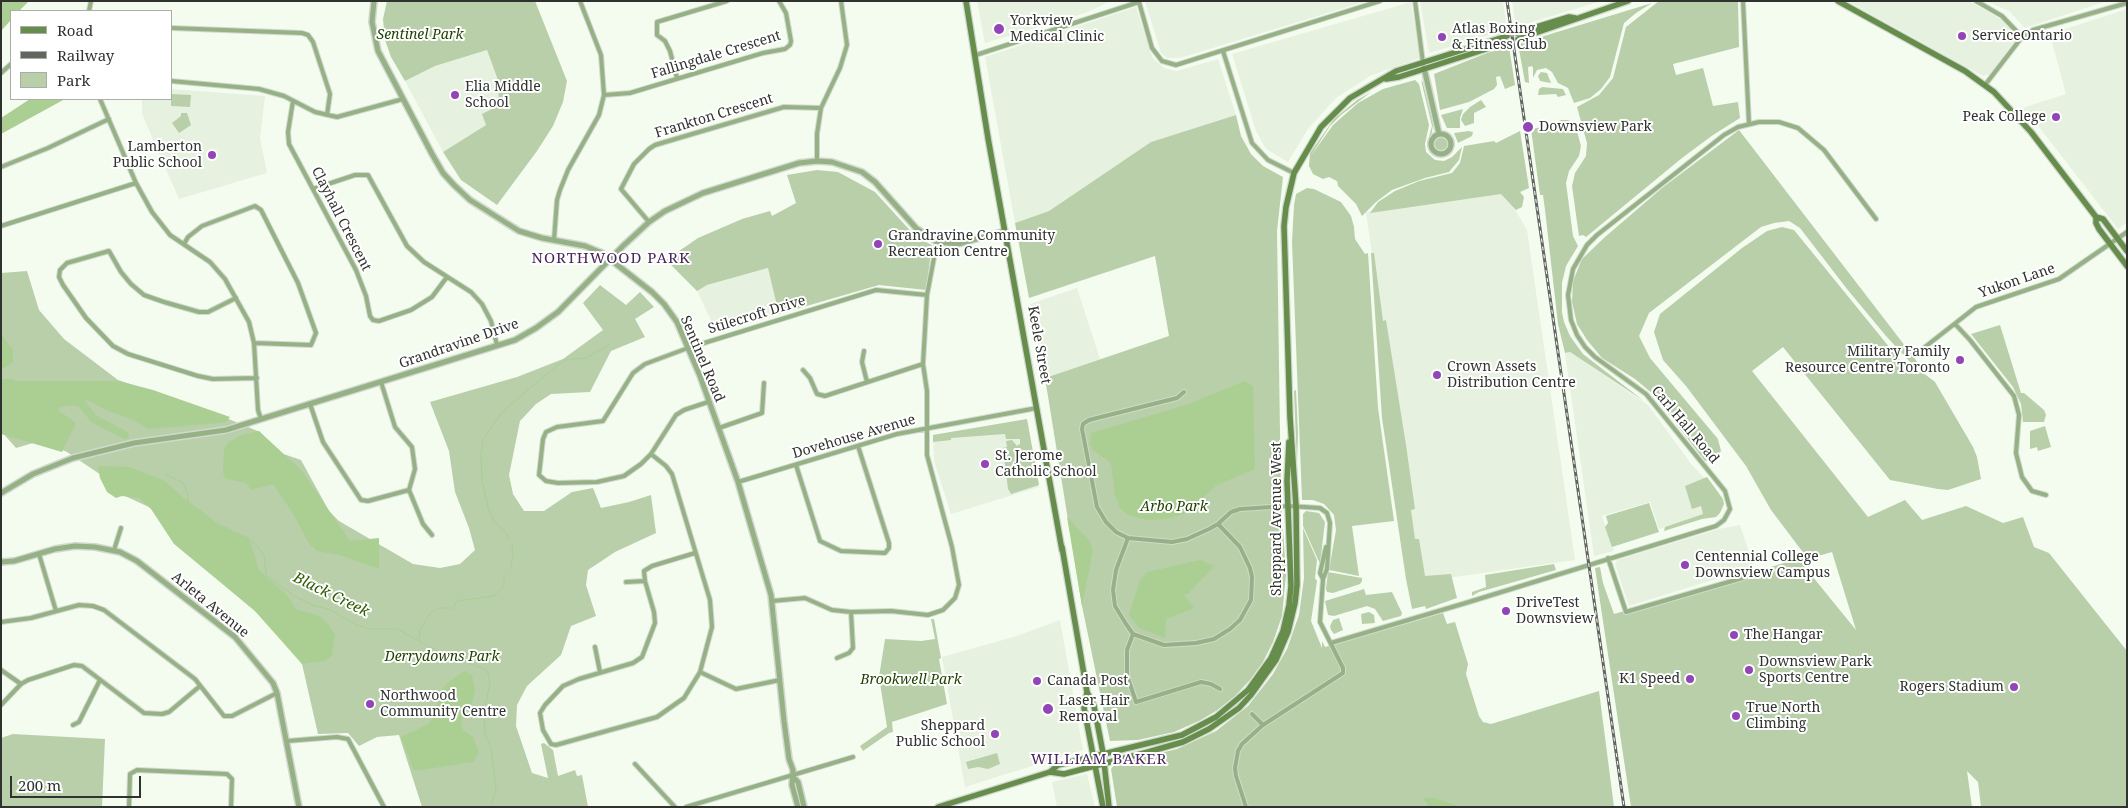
<!DOCTYPE html>
<html>
<head>
<meta charset="utf-8">
<style>
	body { margin:0 }
	#map { position:relative; width:2128px; height:808px; overflow:hidden; background:#f4fcf0; font-family:"Noto Serif",serif }
	canvas { display:block }
	.frame { position:absolute; inset:0; border:2px solid #2f322e; pointer-events:none }
	.legend { position:absolute; left:10px; top:10px; width:162px; height:90px; box-sizing:border-box; background:#fff; border:1px solid #acadab; margin:0; padding:6px 9px; list-style:none; font-size:15px; color:#2f322e }
	.legend li { display:flex; align-items:center; gap:10px; height:25px }
	.legend b { width:25px; border:1px solid #acadab }
	.scale { position:absolute; left:10px; top:776px; width:131px; height:22px; box-sizing:border-box; border:2px solid #2f322e; border-top:0; padding-left:6px; font-size:15px; line-height:18px; white-space:nowrap; color:#2f322e; -webkit-text-stroke:4px #fff; paint-order:stroke }
</style>
</head>
<body>
<div id="map">
<canvas width="2128" height="808"></canvas>
<div class="frame"></div>
<ul class="legend">
<li><b style="height:6px;background:#668d4c"></b>Road</li>
<li><b style="height:6px;background:#626660"></b>Railway</li>
<li><b style="height:14px;background:#b8cfaa"></b>Park</li>
</ul>
<div class="scale">200 m</div>
</div>
<script>
const ctx = document.querySelector('canvas').getContext('2d');
ctx.lineJoin = 'round';
function fillPath(path, color) {
  ctx.fillStyle = color;
  ctx.fill(path, 'evenodd');
}
function toPath(rows) {
  const path = new Path2D();
  for (const r of rows) {
    if (r.length === 3) {
      path.moveTo(r[0] + r[2], r[1]);
      path.arc(r[0], r[1], r[2], 0, 2 * Math.PI);
      continue;
    }
    path.moveTo(r[0], r[1]);
    for (let i = 2; i < r.length; i += 2) path.lineTo(r[i], r[i + 1]);
  }
  return path;
}
function stroke(path, color, width, dash) {
  ctx.strokeStyle = color;
  ctx.lineWidth = width;
  ctx.lineCap = dash ? 'butt' : 'round';
  ctx.setLineDash(dash || []);
  ctx.stroke(path);
}
function write(font, color, halo, rows, align = 'center') {
  ctx.font = font + ' "Noto Serif",serif';
  ctx.lineWidth = 4;
  ctx.setLineDash([]);
  ctx.textBaseline = 'middle';
  ctx.strokeStyle = halo;
  ctx.fillStyle = color;
  for (const [text, x, y, turn = 0] of rows) {
    ctx.save();
    ctx.translate(x, y);
    ctx.rotate((+turn || 0) * Math.PI / 180);
    ctx.textAlign = isNaN(turn) ? turn : align;
    if (halo) ctx.strokeText(text, 0, 0);
    ctx.fillText(text, 0, 0);
    ctx.restore();
  }
}
fillPath(toPath([
	[977,1,1111,1,1085,13,985,43],
	[1145,1,1367,1,1180,58,1167,58,1161,53],
	[1420,1,1503,1,1507,30,1429,53],
	[1512,1,1601,1,1516,27],
	[1848,1,1969,1,2002,20,2014,33,2016,39,1990,74,1983,76],
	[1986,1,2107,1,2025,28,2009,11],
	[1411,2,1420,58,1370,76,1336,98,1308,129,1288,162,1266,149,1256,131,1232,54],
	[1136,7,1152,57,1164,68,1177,71,1218,59,1236,115,1151,142,1049,211,1015,223,985,57],
	[2127,9,2127,222,2118,229,2036,123,2022,108,2066,94,2050,34],
	[487,50,499,83,498,106,487,124,443,152,405,81,435,66],
	[171,89,265,96,260,138,267,173,179,199,142,114,142,99,171,99],
	[1504,191,1527,230,1575,560,1419,582,1366,212],
	[769,268,779,314,717,333,697,291,707,285],
	[1077,288,1100,359,1045,378,1030,304],
	[1570,352,1648,405,1692,465,1705,479,1685,486,1701,506,1703,514,1659,529,1650,502,1602,516,1614,551,1594,556,1565,353],
	[1027,419,1039,487,951,514,934,461,933,435],
	[1740,525,1754,567,1629,606,1615,564,1617,560,1719,529],
	[1060,620,1083,750,965,787,942,657,1017,636],
	[1087,774,1095,807,1057,807,1052,782]
]), '#e6f1df');
fillPath(toPath([
	[387,1,535,1,567,81,563,102,553,126,537,151,497,205,461,180,443,152,486,125,482,114,498,106,499,83,487,50,435,66,405,81,391,57,385,40,383,19],
	[1659,1,1738,1,1739,47,1673,64,1676,75,1703,68,1713,106,1738,102,1740,118,1713,135,1682,158,1586,237,1583,235,1579,236,1572,186,1575,173,1586,156,1587,143,1577,107,1599,95,1613,78,1626,27],
	[1652,3,1636,13,1624,23,1610,77,1601,89,1590,98,1574,103,1568,88,1558,83,1552,72,1546,68,1537,70,1533,78,1533,68,1532,66,1528,67,1529,83,1525,82,1518,44],
	[1509,47,1515,85,1505,89,1500,76,1496,77,1497,85,1494,89,1469,102,1440,110,1434,74,1487,53],
	[1541,72,1547,73,1551,83,1540,81,1538,76],
	[1415,80,1419,84,1429,125,1425,144,1426,152,1435,160,1444,161,1452,157,1462,147,1459,160,1449,172,1425,178,1392,190,1376,202,1362,216,1356,204,1338,186,1337,181,1329,177,1323,179,1313,174,1309,166,1310,153,1334,119,1357,100,1371,92,1341,115,1330,126,1310,157,1333,125,1358,103,1383,89],
	[1421,80,1423,83,1433,124,1432,132,1428,143,1430,153,1427,144,1432,126],
	[1542,87,1563,89,1566,95,1558,97,1556,94,1538,95,1539,89],
	[171,94,191,95,190,107,171,106],
	[1481,100,1486,107,1474,113,1474,123,1465,126,1461,120,1463,114,1470,107],
	[1463,109,1460,118,1460,128,1447,128,1441,115],
	[181,113,187,113,191,125,179,133,172,123,181,116],
	[1236,115,1241,136,1251,154,1263,166,1283,177,1277,231,1281,499,1286,575,1282,616,1273,642,1263,662,1250,680,1235,696,1216,711,1199,721,1174,732,1138,740,1110,741,1082,606,1045,378,1169,336,1155,256,1029,298,1015,223,1049,211,1151,142],
	[1561,120,1568,120,1575,124,1581,146,1579,156,1569,171,1566,183,1573,236,1578,246,1566,266,1562,283,1562,312,1564,322,1570,336,1583,354,1644,401,1570,352,1565,353,1558,324,1545,210,1543,195,1540,195,1531,129,1549,126],
	[1739,130,1922,368,1912,364,1886,336,1847,289,1800,228,1789,221,1774,223,1761,227,1649,313,1639,336,1650,358,1718,439,1721,451,1716,457,1705,461,1653,394,1635,379,1602,358,1587,340,1577,324,1572,302,1573,281,1582,259,1605,237,1662,188],
	[1469,131,1473,132,1472,136,1458,143,1454,133],
	[1520,131,1529,188,1520,192,1524,197,1522,207,1516,210,1501,194,1370,213,1378,202,1395,191,1419,181,1452,173,1460,163,1464,146,1494,141,1496,143],
	[1441,144,7],
	[817,170,838,172,875,192,916,237,932,245,926,290,879,285,779,314,768,268,707,285,697,291,666,260,698,238,742,219,770,211,772,216,796,203,787,175],
	[1307,188,1314,189,1341,202,1351,216,1354,227,1355,239,1365,254,1368,253,1378,408,1394,521,1352,526,1359,576,1329,570,1336,530,1334,515,1324,504,1313,500,1302,500,1292,242,1294,205,1296,194],
	[1782,227,1794,230,1903,364,1926,375,1935,382,1973,447,1977,457,1981,479,1948,490,1938,489,1890,480,1783,347,1752,371,1868,517,1905,500,1922,520,1966,506,2003,523,2023,517,2034,547,2049,553,2127,651,2127,807,1981,807,1978,782,1967,771,1972,807,1631,807,1595,568,1600,567,1603,583,1614,614,1784,563,1795,555,1856,630,1832,552,1808,559,1771,510,1746,466,1686,386,1663,360,1654,332,1660,314,1742,248,1767,231],
	[1371,253,1374,253,1383,321,1386,320,1406,445,1415,509,1411,510,1415,539,1419,539,1425,576,1451,574,1457,598,1426,609,1425,606,1412,609,1406,579,1382,418],
	[27,271,39,310,64,339,118,380,219,415,260,432,269,449,301,460,329,511,339,521,413,564,440,568,460,564,475,550,469,528,455,492,449,451,430,402,517,377,563,359,603,330,583,303,600,285,626,305,640,292,654,307,635,319,645,337,611,351,590,392,551,394,536,404,520,421,509,475,513,494,524,511,544,511,572,492,593,488,601,508,629,502,651,495,656,533,615,552,588,570,586,585,596,616,571,626,561,655,527,686,517,705,516,726,532,773,548,778,541,744,544,743,553,750,558,776,575,770,577,776,582,775,588,807,422,807,399,735,377,737,359,746,348,733,318,734,302,664,275,628,179,547,151,508,125,496,119,496,107,479,67,452,40,441,16,448,1,431,1,273],
	[2000,325,2021,393,2024,393,2044,410,2046,415,2044,422,2023,422,2021,404,2013,387,1971,334],
	[1296,390,1298,433,1297,464,1294,391],
	[1027,419,1039,485,1011,494,1008,489,1003,448,1007,447,1006,441,1012,440,1017,446,1020,444,1020,439,1006,439,1005,434,951,438,951,440,933,442,933,435],
	[2045,426,2051,447,2038,451,2037,447,2030,449,2030,431],
	[1707,477,1723,499,1724,504,1720,513,1716,517,1702,519,1664,531,1665,527,1703,514,1701,506,1692,509,1685,486],
	[1649,503,1659,532,1612,547,1605,527,1608,523,1606,516],
	[1306,511,1319,513,1325,522,1320,564,1303,526,1303,514],
	[1303,528,1317,560,1315,578,1317,581,1311,621,1322,648,1322,641,1325,647,1443,613,1447,624,1455,622,1468,664,1466,674,1479,716,1483,722,1491,724,1599,691,1614,807,1117,807,1111,769,1115,764,1177,749,1216,731,1248,706,1273,674,1287,649,1299,615,1304,578],
	[1554,564,1556,570,1479,592,1472,596,1472,592,1486,587,1485,575],
	[1328,572,1362,578,1362,581,1360,584,1333,593,1327,592,1326,589],
	[1364,589,1366,595,1392,592,1402,613,1401,616,1383,621,1375,609,1367,606,1334,616,1328,615,1325,601],
	[1369,612,1374,615,1375,623,1362,624,1361,614],
	[1339,618,1343,630,1334,634,1331,630,1330,626,1333,620],
	[931,619,934,619,941,658,939,659,947,704,892,722,893,732,889,733,863,751,860,746,887,727,879,677,885,639,921,641,935,639],
	[13,734,105,739,102,807,1,807,1,738],
	[997,753,1000,764,988,769,978,767,968,769,966,762]
]), '#b8cfaa');
fillPath(toPath([
	[1,1,29,1,19,11,11,11,11,20,1,31],
	[30,99,65,99,1,134,1,118],
	[1,334,13,350,13,362,1,370],
	[1,381,119,381,153,390,230,417,226,422,219,423,148,429,133,420,106,410,89,401,76,399,60,399,59,411,76,423,62,452,1,434],
	[1245,381,1253,386,1255,469,1217,485,1186,513,1167,519,1147,520,1131,516,1123,511,1120,508,1115,495,1111,463,1093,450,1090,444,1091,433,1186,405],
	[259,431,302,471,350,541,379,538,379,569,340,555,317,551,308,542,292,512,273,484,251,490,246,483,226,479,223,473,224,449,229,442,239,436],
	[99,466,130,467,165,481,184,498,217,523,249,538,259,570,286,594,296,609,320,616,329,625,335,635,332,656,325,661,302,664,254,610,174,544,151,509,139,498,122,496,116,498,107,492,100,478,98,467],
	[1067,517,1089,540,1093,550,1082,606],
	[1200,560,1214,566,1189,593,1184,595,1194,608,1166,619,1165,638,1139,628,1129,615,1140,580,1147,572],
	[464,671,472,675,475,691,471,706,463,715,461,723,463,730,473,737,479,752,473,762,414,771,401,737,428,724,432,719,442,689,450,681],
	[1423,798,1434,798,1461,807,1429,807]
]), '#abcf93');
stroke(toPath([
	[165,474,183,483,188,495,189,508,209,519,219,528,248,538,258,547,264,555,266,575,294,596,313,605,331,610,356,625,370,629,397,629,441,653,485,669,488,673,490,683,484,713,485,733,491,749,496,789,491,807],
	[509,539,506,533,494,521,489,511,482,481,481,455,483,440,502,412,555,367,566,360,586,358,610,344],
	[510,569,513,557,512,544],
	[419,640,420,631,430,613,438,608,453,608,457,601,493,596,504,586,504,578]
]), '#aace93', 1);
stroke(toPath([
	[1,383,11,383,34,402,59,403,75,401,82,404,94,419,125,435]
]), '#aace93', 8);
const minor = toPath([
	[1415,1,1423,63],
	[1743,1,1749,124],
	[1976,1,2002,16,2022,37],
	[1139,2,1152,48,1162,61,1176,65,1380,1],
	[89,11,91,1],
	[171,28,302,33,308,35,313,42,330,94,327,115],
	[1223,51,1252,143,1268,160,1294,173],
	[976,55,1139,2],
	[1,73,11,64],
	[677,78,670,51,665,41,657,35,657,22,727,1],
	[171,81,259,89,284,96,315,112,337,117,403,99],
	[1985,85,2022,37,2033,30,2127,3],
	[604,95,630,93,763,53,785,49,790,45,791,41,786,13,779,1],
	[100,99,136,183,152,212,170,235,210,262,225,279,249,322,254,343,258,410,261,419],
	[293,101,288,132,289,144,356,270,366,296,370,316,373,320,379,321,411,310,432,297,447,277],
	[817,161,817,134,821,108,840,68,847,45,841,1],
	[1,167,48,148,109,119],
	[313,189,355,175,368,175,407,246,424,262,471,292,482,304,491,321,497,345],
	[649,222,621,189,634,164,649,149,655,145,784,107,821,108],
	[1,226,136,183],
	[554,240,557,200,560,190,568,170,599,115,604,95,601,55,580,1],
	[184,244,188,237,202,226,255,206,261,210,298,283,316,333,311,345,254,343],
	[236,298,208,312,199,312,164,302,144,295,131,284,121,272,109,251,67,263,60,270,59,277,63,285,86,318,113,346,128,354,198,376,213,379,257,378],
	[1955,324,1970,340,2014,396,2019,415,2016,453,2022,477,2032,491,2046,495],
	[1925,347,1976,307,2059,279,2127,232],
	[864,351,862,362,867,382],
	[803,370,810,378,817,394,825,396,923,364],
	[381,382,395,427,412,447,415,469,409,490,423,524,432,535],
	[1184,392,1177,398,1089,420,1083,424,1082,429,1097,507,1106,522,1116,532,1128,538,1172,542,1187,539,1209,529,1218,524,1231,512,1240,509,1288,506,1320,508,1327,513,1330,523,1327,569,1323,579],
	[708,402,684,410,676,415,651,454,641,464,624,476,597,482,558,483,546,481,539,475,543,439,546,432,557,427,603,421,633,373,645,364,688,348,876,290,927,295],
	[310,404,323,442,361,500,368,501,409,490],
	[719,428,762,413,764,383],
	[651,454,666,466,672,474,710,600,712,627,700,672,684,698,657,717,556,745,551,744,543,730,540,713,545,705,563,686,579,679,633,663,642,657,655,623,654,612,645,581,644,571,652,566,695,553],
	[796,465,820,541,841,551,885,553,889,548,889,543,858,446],
	[738,482,897,434,1037,408],
	[1128,538,1116,570,1113,590,1115,606,1126,624,1133,634,1164,645,1196,643,1214,639,1230,629,1240,620,1251,600,1252,577,1250,568,1240,547,1218,524],
	[114,550,121,528],
	[39,554,56,611],
	[1608,558,1626,612,1763,572],
	[626,582,645,581],
	[772,601,805,598,832,610,851,612,891,611,928,615,943,610,955,598,959,585,952,547,927,455,927,391,923,364,927,295,937,242],
	[1,622,31,618,79,605,93,606,104,610,195,679,224,716,232,716,277,693],
	[1133,634,1127,650,1127,675,1136,702,1201,682,1211,684,1220,689],
	[1331,643,1469,602,1716,526,1724,520,1730,509,1725,491,1646,394,1595,357,1585,347,1577,335,1571,320,1568,295,1573,269,1587,245,1597,235,1724,135,1738,127,1759,122,1779,122,1798,128,1824,150,1876,219],
	[595,647,600,672],
	[837,658,849,653,853,648,851,612],
	[1,670,21,684],
	[700,672,736,689,780,680],
	[1,705,21,684,28,680,74,665,82,666,144,713,162,714,169,712,200,686],
	[1252,714,1263,725],
	[73,725,79,722,100,680],
	[287,741,337,737,348,739,384,807],
	[635,764,675,807],
	[129,807,130,774,137,770,227,774,232,779,231,807],
	[686,807,853,757],
	[1246,807,1236,776,1235,768,1238,751,1242,744,1263,725,1343,673,1343,668,1320,622,1323,579,1320,573,1326,547]
]);
const tertiary = toPath([
	[374,1,372,22,378,51,432,154,443,173,454,185,470,200,519,231,542,238,585,246,602,253,652,292,664,304,677,322,700,376,738,482,771,595,784,721,789,759,793,770,792,785,798,807],
	[1424,68,1439,134],
	[1441,144,10],
	[1,493,33,474,73,458,134,443,226,430,515,340,536,328,558,312,623,246,649,222,665,211,703,193,799,163,817,161,832,162,862,172,875,182,916,228,937,242,958,244,1005,231],
	[1,562,14,561,55,549,75,546,95,547,120,552,137,561,235,637,273,683,277,693,299,807],
	[792,776,798,782,804,807]
]);
const secondary = toPath([
	[966,1,988,138,1062,550],
	[1838,1,1965,71,1994,92,2031,132,2096,217,2103,219,2127,251],
	[1517,33,1569,17,1575,18],
	[1518,39,1628,1],
	[1386,79,1399,77,1508,42],
	[2096,217,2096,223,2099,229,2127,266],
	[1062,547,1087,692,1094,706,1103,753,1109,807],
	[1087,692,1084,708,1103,807],
	[1050,772,1064,774,1148,752,1183,742,1209,729,1239,708,1251,695,1276,660,1288,632,1295,603,1297,585,1296,506,1290,417,1284,226,1286,207,1294,173,1321,127,1350,98,1396,71,1507,36],
	[938,807,1050,772,1058,765,1182,735,1216,717,1248,690,1271,658,1283,631,1289,605,1291,586,1287,481,1289,442]
]);
stroke(minor, '#d1d8cd', 6);
stroke(tertiary, '#d1d8cd', 8);
stroke(secondary, '#d1d8cd', 8);
stroke(minor, '#96b186', 4);
stroke(tertiary, '#96b186', 5);
stroke(secondary, '#668d4c', 5.5);
const rail = toPath([
	[1507,1,1624,807]
]);
stroke(rail, '#626660', 3);
stroke(rail, '#fff', 1, [4]);
for (const [x, y, r, color] of [
	[999,29,6,"#9245b6"],
	[1962,36,5,"#9245b6"],
	[1442,37,5,"#9245b6"],
	[455,95,5,"#9245b6"],
	[2056,117,5,"#9245b6"],
	[1528,127,6,"#9245b6"],
	[212,155,5,"#9245b6"],
	[878,244,5,"#9245b6"],
	[1960,360,5,"#9245b6"],
	[1437,375,5,"#9245b6"],
	[985,464,5,"#9245b6"],
	[1685,565,5,"#9245b6"],
	[1506,611,5,"#9245b6"],
	[1734,635,5,"#9245b6"],
	[1749,670,5,"#9245b6"],
	[1690,679,5,"#9245b6"],
	[1037,681,5,"#9245b6"],
	[2014,687,5,"#9245b6"],
	[370,704,5,"#9245b6"],
	[1048,709,6,"#9245b6"],
	[1736,716,5,"#9245b6"],
	[995,734,5,"#9245b6"]
]) {
  const dot = new Path2D();
  dot.arc(x, y, r, 0, 2 * Math.PI);
  ctx.fillStyle = color;
  ctx.fill(dot);
  stroke(dot, '#fff', 2);
}
write('14px', '#2f322e', '#fff', [
	["Yorkview",1010,21],
	["Medical Clinic",1010,37],
	["Atlas Boxing",1452,29],
	["& Fitness Club",1452,45],
	["ServiceOntario",1972,36],
	["Elia Middle",465,87],
	["School",465,103],
	["Peak College",2046,117,"right"],
	["Downsview Park",1539,127],
	["Lamberton",202,147,"right"],
	["Public School",202,163,"right"],
	["Grandravine Community",888,236],
	["Recreation Centre",888,252],
	["Military Family",1950,352,"right"],
	["Resource Centre Toronto",1950,368,"right"],
	["Crown Assets",1447,367],
	["Distribution Centre",1447,383],
	["St. Jerome",995,456],
	["Catholic School",995,472],
	["Centennial College",1695,557],
	["Downsview Campus",1695,573],
	["DriveTest",1516,603],
	["Downsview",1516,619],
	["The Hangar",1744,635],
	["Downsview Park",1759,662],
	["Sports Centre",1759,678],
	["K1 Speed",1680,679,"right"],
	["Canada Post",1047,681],
	["Rogers Stadium",2004,687,"right"],
	["Northwood",380,696],
	["Community Centre",380,712],
	["Laser Hair",1059,701],
	["Removal",1059,717],
	["True North",1746,708],
	["Climbing",1746,724],
	["Sheppard",985,726,"right"],
	["Public School",985,742,"right"]
], 'left');
write('italic 14px', '#214100', '#fff', [
	["Sentinel Park",420,35],
	["Arbo Park",1174,507],
	["Derrydowns Park",442,657],
	["Brookwell Park",911,680]
]);
write('14px', '#2f322e', '#fff', [
	["Fallingdale Crescent",716,55,-17],
	["Frankton Crescent",714,116,-17],
	["Clayhall Crescent",341,219,63],
	["Yukon Lane",2017,281,-19],
	["Stilecroft Drive",757,315,-17],
	["Grandravine Drive",459,344,-19],
	["Keele Street",1039,345,80],
	["Sentinel Road",702,359,67],
	["Carl Hall Road",1685,425,50],
	["Dovehouse Avenue",854,437,-16],
	["Sheppard Avenue West",1277,519,-90],
	["Arleta Avenue",210,605,39]
]);
ctx.letterSpacing = '1px';
write('15px', '#4b265d', '#fff', [
	["NORTHWOOD PARK",611,259],
	["WILLIAM BAKER",1099,760]
]);
ctx.letterSpacing = '0px';
write('italic 15px', '#305b02', '#fff', [
	["Black Creek",331,595,26]
]);
</script>
</body>
</html>
